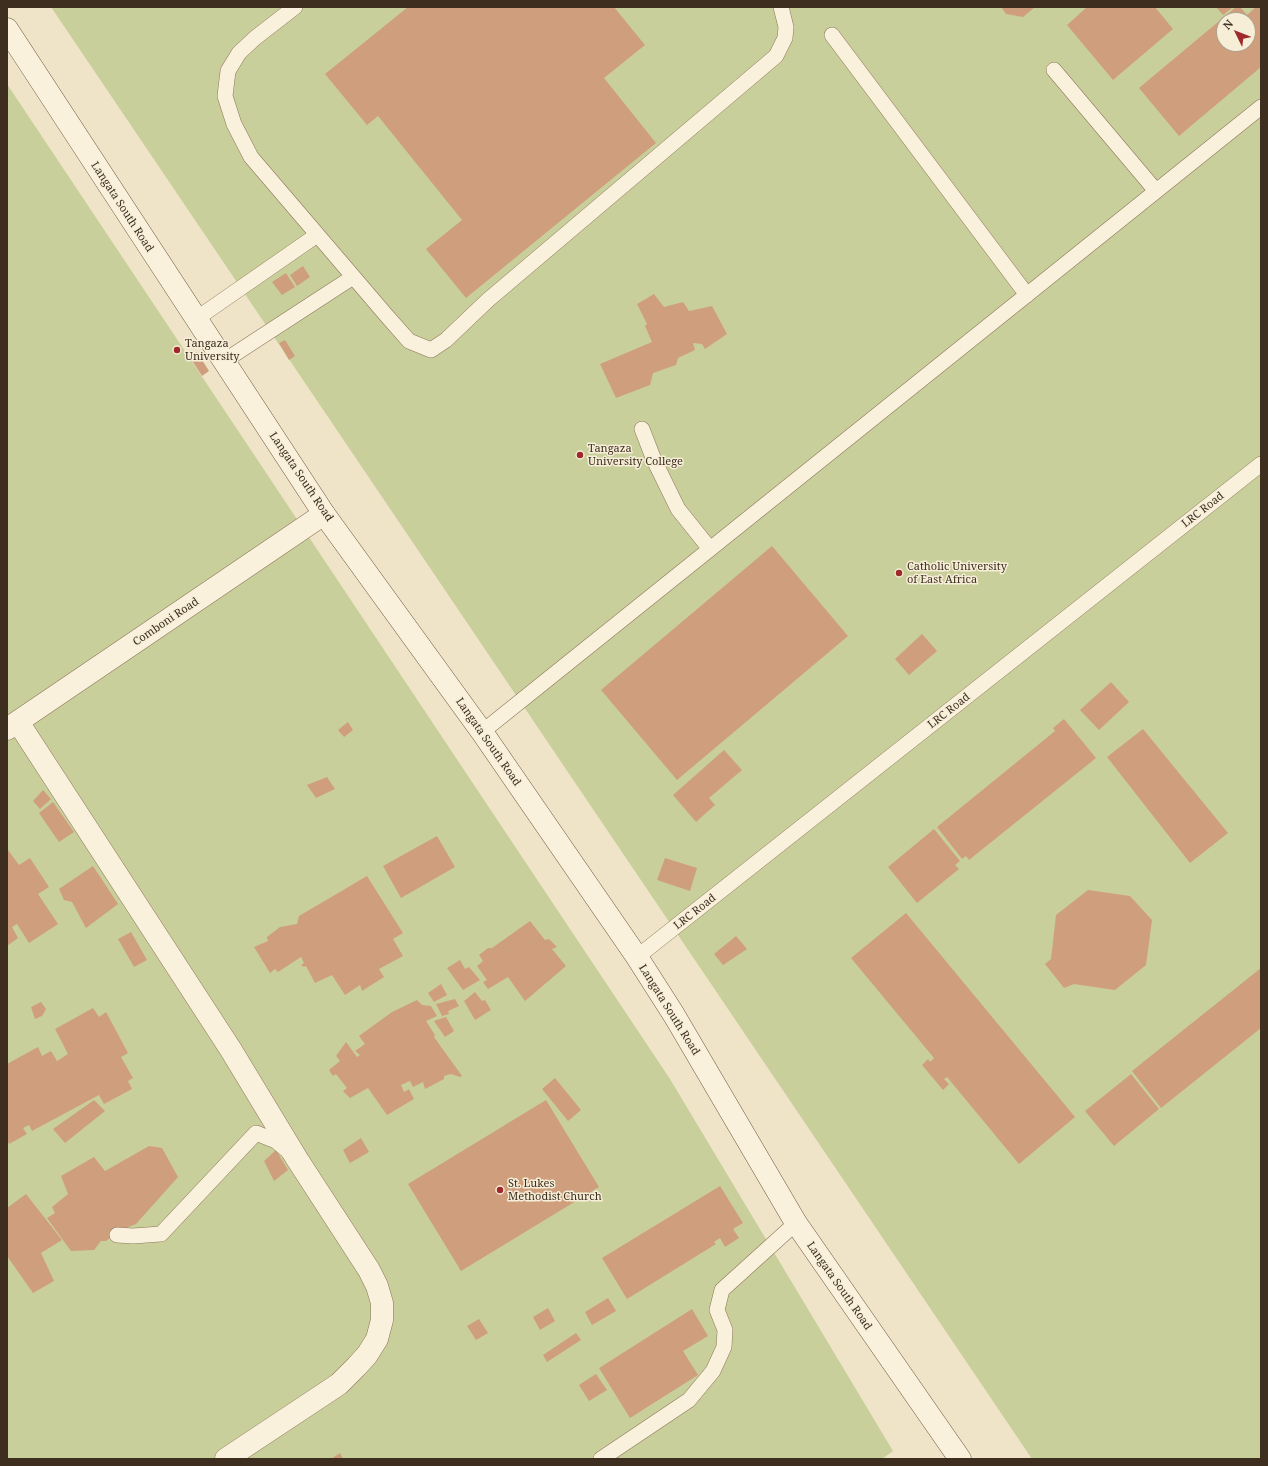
<!DOCTYPE html>
<html>
<head>
<meta charset="utf-8">
<style>
	body { margin:0 }
	#map { position:relative; width:1268px; height:1466px; overflow:hidden; background:#f0e4c8; font-family:"Noto Serif",serif }
	canvas { display:block }
	.frame { position:absolute; inset:0; border:8px solid #3d2e20; pointer-events:none }
	.north { position:absolute; left:1216px; top:12px; width:40px; height:40px; box-sizing:border-box; background:#f7eed8; border:1px solid #ada18e; border-radius:50%; rotate:313deg; font-size:11px; font-weight:700; line-height:16px; text-align:center; color:#3d2e20 }
	.north::after { content:''; display:block; margin:auto; width:14px; height:18px; background:#9e2a2b; clip-path:polygon(50% 0,100% 100%,50% 72%,0 100%) }
</style>
</head>
<body>
<div id="map">
<canvas width="1268" height="1466"></canvas>
<div class="frame"></div>
<div class="north">N</div>
</div>
<script>
const ctx = document.querySelector('canvas').getContext('2d');
ctx.lineJoin = 'round';
function fillPath(path, color) {
  ctx.fillStyle = color;
  ctx.fill(path, 'evenodd');
}
function toPath(rows) {
  const path = new Path2D();
  for (const r of rows) {
    path.moveTo(r[0], r[1]);
    for (let i = 2; i < r.length; i += 2) path.lineTo(r[i], r[i + 1]);
  }
  return path;
}
function stroke(path, color, width, dash) {
  ctx.strokeStyle = color;
  ctx.lineWidth = width;
  ctx.lineCap = dash ? 'butt' : 'round';
  ctx.setLineDash(dash || []);
  ctx.stroke(path);
}
function write(font, color, halo, rows, align = 'center') {
  ctx.font = font + ' "Noto Serif",serif';
  ctx.lineWidth = 3;
  ctx.setLineDash([]);
  ctx.textBaseline = 'middle';
  ctx.strokeStyle = halo;
  ctx.fillStyle = color;
  for (const [text, x, y, turn = 0] of rows) {
    ctx.save();
    ctx.translate(x, y);
    ctx.rotate((+turn || 0) * Math.PI / 180);
    ctx.textAlign = isNaN(turn) ? turn : align;
    if (halo) ctx.strokeText(text, 0, 0);
    ctx.fillText(text, 0, 0);
    ctx.restore();
  }
}
fillPath(toPath([
	[51,7,1261,7,1261,1459,1032,1459],
	[1224,20,1248,20,1248,44,1224,44],
	[7,84,670,1079,893,1451,882,1459,7,1459]
]), '#c9cf9b');
fillPath(toPath([
	[408,7,614,7,645,45,604,78,656,143,466,298,426,249,462,220,378,116,367,125,325,74],
	[1001,7,1035,7,1023,17,1006,14],
	[1087,7,1155,7,1173,29,1113,80,1067,25],
	[1216,7,1233,7,1223,15],
	[1236,7,1240,7,1247,15,1256,7,1261,7,1261,67,1179,136,1139,88],
	[1224,20,1248,20,1248,44,1224,44],
	[303,266,310,277,297,286,290,275],
	[286,273,295,287,282,295,272,282],
	[654,294,664,307,683,302,689,311,712,306,727,334,705,349,702,344,693,343,695,350,678,358,676,365,653,373,650,385,616,398,600,364,652,342,645,326,647,324,637,304],
	[285,340,295,356,289,360,279,343],
	[197,352,209,371,202,376,189,356],
	[772,546,848,636,677,780,601,690],
	[922,634,937,651,909,675,895,659],
	[1111,682,1129,702,1099,730,1080,710],
	[1064,719,1096,758,969,860,966,856,962,859,937,827,1055,731,1053,728],
	[348,722,353,730,344,737,338,730],
	[1143,729,1228,833,1190,863,1107,757],
	[724,750,742,770,709,798,715,805,696,822,673,795],
	[327,777,335,789,316,798,307,785],
	[43,790,51,799,40,809,33,801],
	[53,802,74,832,59,842,39,813],
	[934,829,960,861,955,865,959,869,917,903,888,867],
	[437,836,455,867,401,898,383,866],
	[8,850,19,865,30,858,49,887,38,894,58,924,29,943,17,924,12,927,18,938,7,946,7,851],
	[665,858,697,868,690,891,657,880],
	[93,866,118,904,86,928,72,902,64,900,59,889],
	[367,876,403,933,393,939,403,956,379,969,384,977,362,991,360,985,345,995,332,975,315,983,306,966,304,967,301,965,304,963,301,957,278,972,275,969,270,973,254,947,268,941,267,937,280,927,297,924,299,916],
	[1088,890,1130,896,1152,920,1146,965,1115,990,1074,984,1064,988,1045,964,1051,959,1056,915],
	[906,913,1075,1117,1019,1164,947,1077,944,1079,949,1084,943,1090,922,1065,928,1059,930,1062,934,1058,851,958],
	[530,921,545,940,549,939,557,947,552,949,566,966,525,1001,508,977,488,989,483,982,487,980,477,966,483,961,479,955,488,948,492,948],
	[131,932,147,960,134,967,118,939],
	[736,936,747,949,723,965,714,954],
	[460,960,465,969,469,967,480,980,463,990,447,968],
	[1261,968,1261,1028,1161,1108,1132,1071],
	[441,984,447,995,434,1002,428,993],
	[475,992,482,1001,485,1000,491,1010,475,1020,464,1001],
	[455,999,459,1006,448,1011,449,1014,442,1016,436,1004],
	[417,1000,422,1005,431,1006,437,1016,426,1021,435,1035,434,1037,462,1076,460,1077,451,1074,444,1076,444,1079,425,1089,423,1082,413,1087,410,1081,401,1085,404,1092,409,1089,414,1099,387,1115,368,1088,350,1098,343,1091,347,1088,336,1074,333,1076,329,1070,340,1061,336,1056,346,1042,357,1057,360,1055,355,1051,365,1044,359,1036,392,1012],
	[41,1002,46,1009,42,1016,35,1019,31,1007],
	[93,1008,99,1017,106,1012,128,1053,121,1057,133,1078,128,1081,132,1089,104,1104,99,1095,32,1131,29,1125,23,1128,27,1134,9,1144,7,1140,7,1064,38,1047,42,1056,51,1051,57,1061,68,1054,55,1029],
	[446,1017,454,1031,445,1037,434,1021],
	[1131,1074,1159,1109,1114,1146,1085,1111],
	[555,1078,581,1110,568,1121,542,1089],
	[94,1100,105,1111,65,1143,53,1129],
	[546,1100,599,1187,461,1271,408,1184],
	[361,1138,369,1152,350,1163,343,1150],
	[149,1146,162,1148,178,1177,136,1224,119,1231,106,1241,101,1241,94,1250,71,1251,47,1218,55,1213,52,1207,68,1194,61,1176,94,1157,105,1171],
	[276,1150,288,1170,274,1181,264,1161],
	[720,1186,743,1223,733,1229,739,1238,725,1247,720,1238,714,1242,716,1244,627,1299,602,1258],
	[26,1194,62,1240,41,1253,54,1281,33,1293,7,1256,7,1208],
	[608,1298,616,1311,592,1325,585,1312],
	[548,1308,555,1321,540,1330,533,1317],
	[692,1309,708,1336,683,1351,698,1375,630,1418,599,1368],
	[479,1319,488,1333,476,1340,467,1326],
	[576,1333,581,1340,547,1362,543,1355],
	[596,1374,607,1390,589,1401,579,1385],
	[340,1453,343,1459,331,1459]
]), '#cf9f7d');
const lane = toPath([
	[295,7,255,38,239,53,228,71,225,96,234,124,251,157,386,315,409,341,431,350,446,340,488,300,776,56,785,38,786,27,781,7],
	[832,35,1027,295],
	[1054,70,1156,191],
	[196,319,317,235],
	[224,361,353,277],
	[642,429,654,460,678,509,710,549],
	[482,732,1261,107],
	[637,957,1261,464],
	[117,1235,133,1236,161,1234,256,1133,276,1141,289,1152],
	[601,1459,689,1400,713,1371,724,1347,725,1330,717,1310,722,1290,796,1223]
]);
const street = toPath([
	[18,722,231,1050,297,1159,369,1270,377,1286,382,1303,382,1320,377,1339,367,1355,356,1367,339,1384,324,1394,226,1459],
	[7,729,324,514]
]);
const secondary = toPath([
	[7,29,324,514,482,732,637,957,674,1015,796,1223,960,1459]
]);
stroke(lane, '#8d765c', 16);
stroke(street, '#8d765c', 23);
stroke(secondary, '#6f573f', 23);
stroke(lane, '#faf1dc', 15);
stroke(street, '#faf1dc', 22);
stroke(secondary, '#faf1dc', 22);
for (const [x, y, r, color] of [
	[177,350,4,"#9e2a2b"],
	[580,455,4,"#9e2a2b"],
	[899,573,4,"#9e2a2b"],
	[500,1190,4,"#9e2a2b"]
]) {
  const dot = new Path2D();
  dot.arc(x, y, r, 0, 2 * Math.PI);
  ctx.fillStyle = color;
  ctx.fill(dot);
  stroke(dot, '#f7eed8', 1.5);
}
write('11px', '#3d2e20', '#f7eed8', [
	["Langata South Road",122,207,57],
	["Langata South Road",301,477,56],
	["LRC Road",1203,510,-38],
	["Comboni Road",166,622,-34],
	["LRC Road",949,711,-38],
	["Langata South Road",488,742,55],
	["LRC Road",695,912,-38],
	["Langata South Road",669,1010,58],
	["Langata South Road",839,1286,55]
]);
write('11px', '#3d2e20', '#f7eed8', [
	["Tangaza",185,344],
	["University",185,357],
	["Tangaza",588,449],
	["University College",588,462],
	["Catholic University",907,567],
	["of East Africa",907,580],
	["St. Lukes",508,1184],
	["Methodist Church",508,1197]
], 'left');
</script>
</body>
</html>
